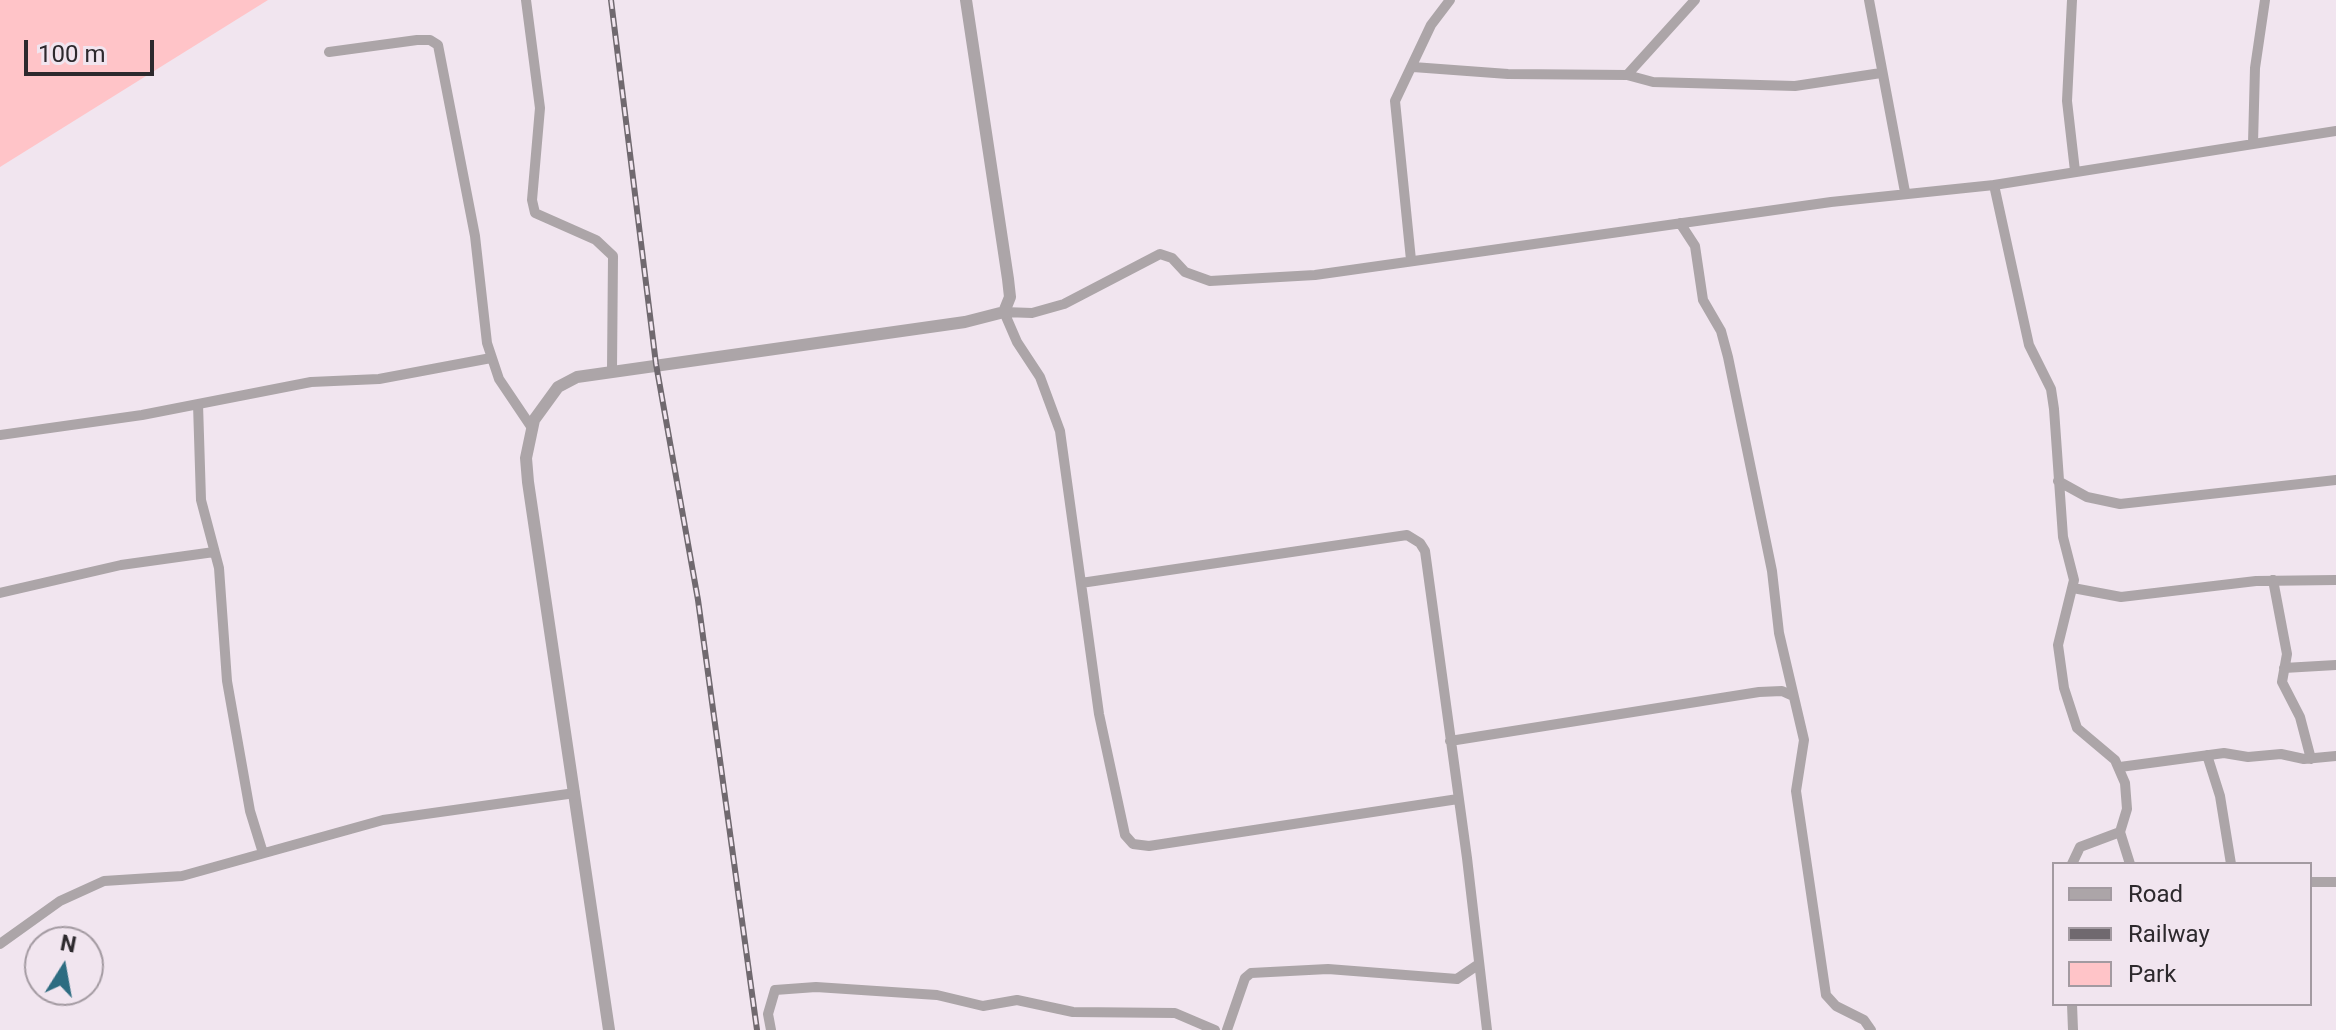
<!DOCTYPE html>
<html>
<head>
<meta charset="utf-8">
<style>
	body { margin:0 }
	#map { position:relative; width:2336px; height:1030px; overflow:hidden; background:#f1e5ef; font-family:Roboto,sans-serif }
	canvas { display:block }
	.legend { position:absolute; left:2052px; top:862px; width:260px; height:144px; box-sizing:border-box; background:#f1e5ef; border:2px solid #a39aa1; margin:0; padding:10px 14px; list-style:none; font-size:24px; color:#2d292d }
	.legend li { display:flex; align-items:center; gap:16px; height:40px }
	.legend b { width:40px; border:2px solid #a39aa1 }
	.north { position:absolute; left:24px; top:926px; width:80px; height:80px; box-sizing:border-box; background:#f1e5ef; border:2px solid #a39aa1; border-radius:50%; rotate:11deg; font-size:22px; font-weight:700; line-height:32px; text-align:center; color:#2d292d }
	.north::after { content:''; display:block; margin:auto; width:28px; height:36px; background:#2d6c81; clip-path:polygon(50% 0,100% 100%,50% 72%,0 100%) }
	.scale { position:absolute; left:24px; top:40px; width:130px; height:36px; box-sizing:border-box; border:4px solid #2d292d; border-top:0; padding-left:10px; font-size:24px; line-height:28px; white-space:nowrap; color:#2d292d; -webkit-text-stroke:6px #f1e5ef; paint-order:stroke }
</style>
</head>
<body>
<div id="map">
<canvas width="2336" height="1030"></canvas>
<ul class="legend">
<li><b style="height:10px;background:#aca5a8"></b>Road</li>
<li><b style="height:10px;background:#70696f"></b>Railway</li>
<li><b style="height:22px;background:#ffc4c8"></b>Park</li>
</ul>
<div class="north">N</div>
<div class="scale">100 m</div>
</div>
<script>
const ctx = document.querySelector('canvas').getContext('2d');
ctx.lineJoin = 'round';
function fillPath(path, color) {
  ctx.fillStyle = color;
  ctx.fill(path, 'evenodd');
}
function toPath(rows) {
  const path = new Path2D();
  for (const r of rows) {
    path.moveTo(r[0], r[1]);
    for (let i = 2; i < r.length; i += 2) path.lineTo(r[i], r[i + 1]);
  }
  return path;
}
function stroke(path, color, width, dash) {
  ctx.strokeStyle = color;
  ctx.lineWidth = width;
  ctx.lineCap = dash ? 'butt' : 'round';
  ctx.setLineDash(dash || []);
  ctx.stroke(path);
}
fillPath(toPath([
	[0,0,268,0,0,167]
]), '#ffc4c8');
stroke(toPath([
	[526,0,540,108,532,200,535,213,596,240,613,256,612,369],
	[1869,0,1905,192],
	[2072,0,2067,101,2075,171],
	[329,52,417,40,430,40,438,45,475,236,487,343,499,379,532,428],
	[1413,67,1508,74,1627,75,1653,82,1795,86,1881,73],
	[1627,75,1695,0],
	[2253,143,2255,68,2265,0],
	[1994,185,2029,345,2051,389,2054,409,2063,537,2074,580,2058,645,2064,688,2077,728,2115,760,2125,783,2127,809,2120,832,2080,847,2072,864],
	[1680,223,1695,246,1703,300,1721,331,1728,357,1772,571,1779,633,1804,740,1796,791,1826,995,1836,1006,1864,1020,1871,1030],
	[1411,260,1395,101,1431,25,1450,0],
	[198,404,201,500,219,568,227,681,250,811,263,853],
	[0,435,142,415,311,382,379,379,491,358],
	[2058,481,2087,497,2120,504,2336,480],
	[2273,580,2287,654,2282,682,2300,717,2311,759],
	[1081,583,1407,535,1420,543,1425,551,1467,858,1487,1030],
	[2073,588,2121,597,2256,581,2336,580],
	[0,593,121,565,214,552],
	[2284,668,2336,665],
	[1450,741,1759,692,1782,691,1793,696],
	[2207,755,2220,796,2231,864],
	[2120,767,2224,753,2248,757,2281,754,2304,759,2336,756],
	[1458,799,1149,846,1133,844,1125,835,1099,714,1060,431,1040,377,1017,342,1004,312,1032,313,1064,304,1160,254,1172,258,1185,272,1210,281,1315,275,1831,202,1994,185,2336,131],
	[2120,832,2130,864],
	[2310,882,2336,882],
	[0,944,60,901,104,881,182,876,383,820,575,793],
	[2072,1004,2073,1030],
	[771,1030,768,1014,775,990,816,987,937,995,983,1006,1017,1000,1073,1012,1175,1013,1215,1030],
	[1227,1030,1245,978,1251,973,1328,969,1457,979,1479,964]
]), '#aca5a8', 10);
stroke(toPath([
	[609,1030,528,482,526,458,534,420,558,387,577,377,965,322,1004,312,1010,297,1008,279,966,0]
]), '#aca5a8', 12);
const rail = toPath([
	[611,0,656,364,698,600,757,1030]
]);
stroke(rail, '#70696f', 6);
stroke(rail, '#f1e5ef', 3, [9]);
</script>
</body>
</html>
